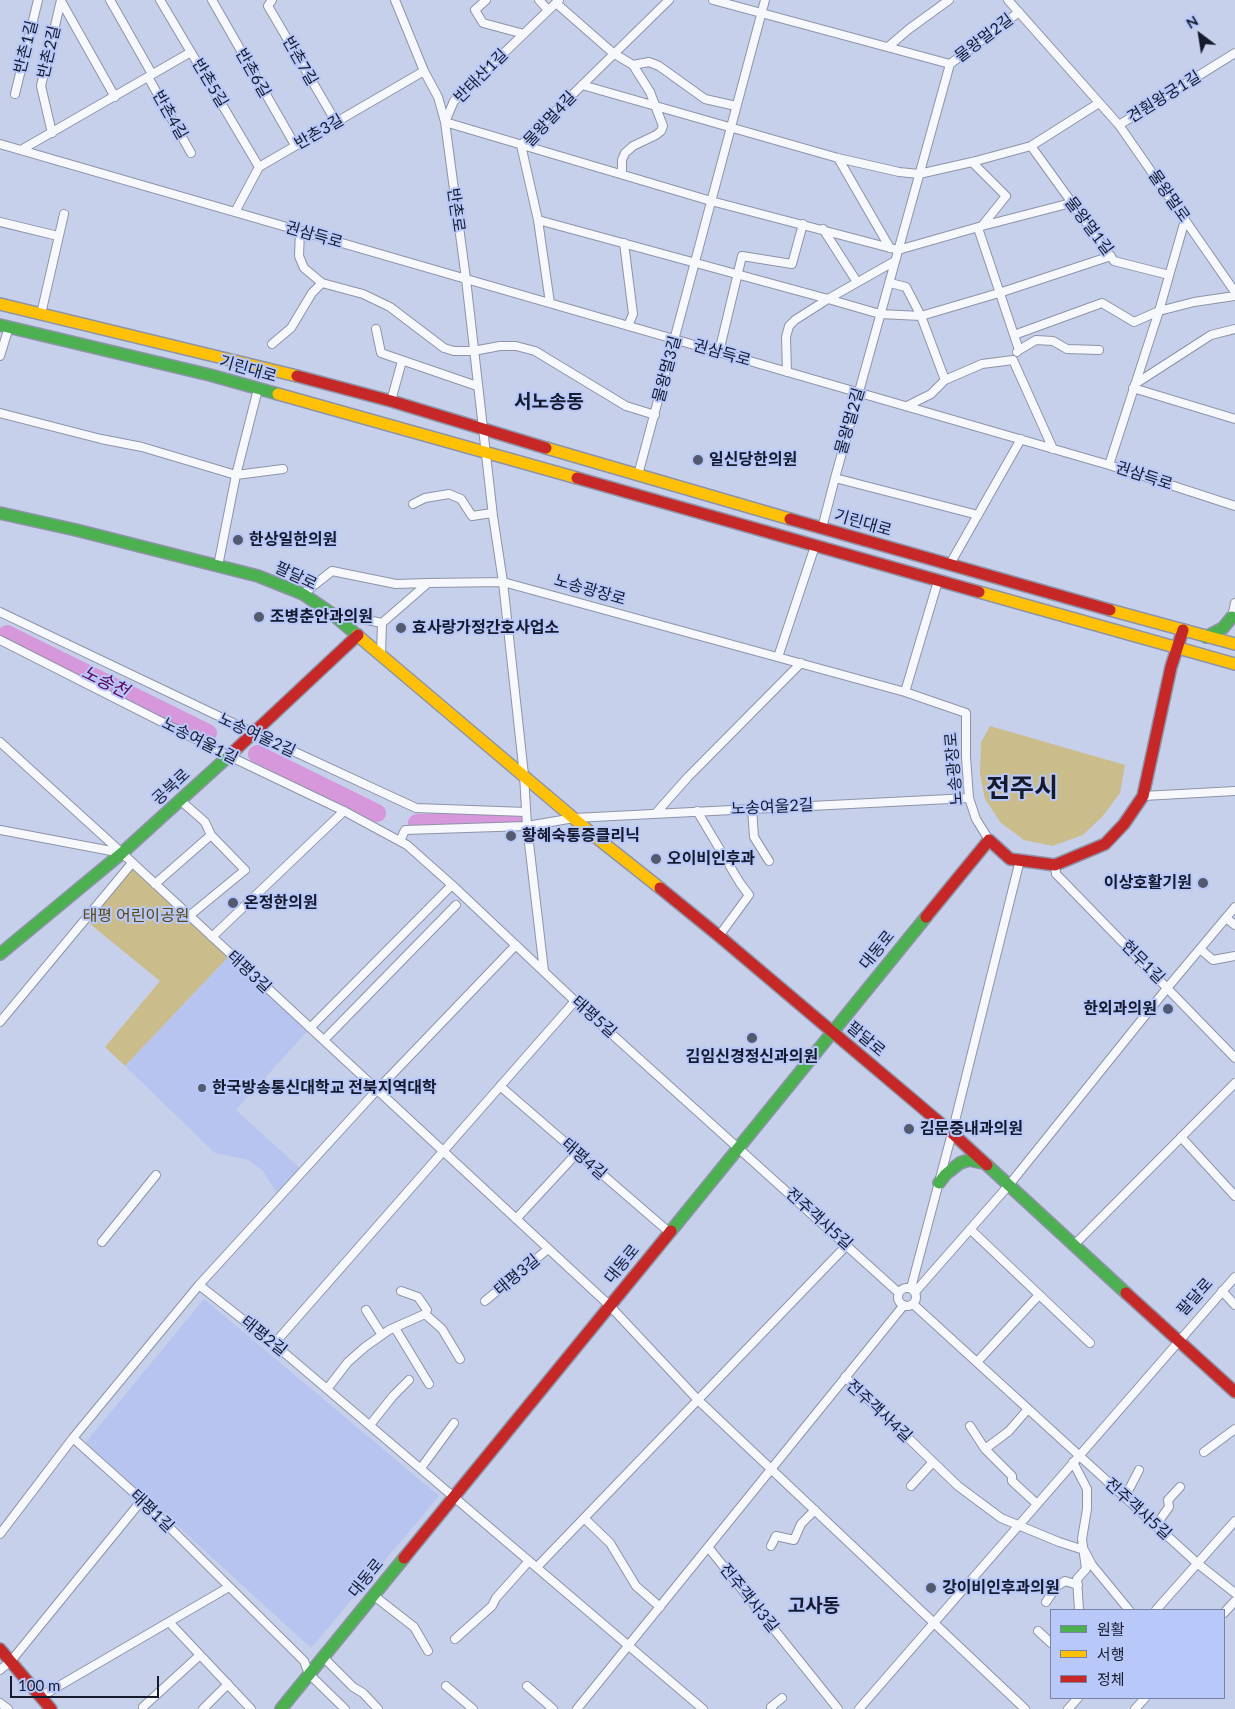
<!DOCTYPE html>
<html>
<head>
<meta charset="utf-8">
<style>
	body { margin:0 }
	#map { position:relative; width:1235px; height:1709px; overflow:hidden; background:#c7d0ea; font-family:Lato,"Noto Sans KR",sans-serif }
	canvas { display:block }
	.legend { position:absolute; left:1050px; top:1609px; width:175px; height:90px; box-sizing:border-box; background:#b8c8f9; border:1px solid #7782a7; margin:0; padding:6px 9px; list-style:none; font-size:15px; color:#151a2c }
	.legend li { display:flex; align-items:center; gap:10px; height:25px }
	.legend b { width:25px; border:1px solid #7782a7 }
	.north { position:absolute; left:1175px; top:10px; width:50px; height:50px; -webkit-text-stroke:4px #b8c8f9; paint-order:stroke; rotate:329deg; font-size:14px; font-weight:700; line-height:20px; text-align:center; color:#151a2c }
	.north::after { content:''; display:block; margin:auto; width:18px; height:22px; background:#151a2c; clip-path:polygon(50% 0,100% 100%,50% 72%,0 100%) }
	.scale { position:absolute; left:10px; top:1676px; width:149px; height:22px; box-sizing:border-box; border:2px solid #151a2c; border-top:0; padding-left:6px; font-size:15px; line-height:18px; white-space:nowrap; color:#151a2c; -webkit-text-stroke:4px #b8c8f9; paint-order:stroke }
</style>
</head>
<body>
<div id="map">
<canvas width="1235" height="1709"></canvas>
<ul class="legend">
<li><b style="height:6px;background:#4caf50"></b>원활</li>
<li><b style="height:6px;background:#ffc107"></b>서행</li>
<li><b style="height:6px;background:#c62828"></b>정체</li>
</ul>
<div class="north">N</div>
<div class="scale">100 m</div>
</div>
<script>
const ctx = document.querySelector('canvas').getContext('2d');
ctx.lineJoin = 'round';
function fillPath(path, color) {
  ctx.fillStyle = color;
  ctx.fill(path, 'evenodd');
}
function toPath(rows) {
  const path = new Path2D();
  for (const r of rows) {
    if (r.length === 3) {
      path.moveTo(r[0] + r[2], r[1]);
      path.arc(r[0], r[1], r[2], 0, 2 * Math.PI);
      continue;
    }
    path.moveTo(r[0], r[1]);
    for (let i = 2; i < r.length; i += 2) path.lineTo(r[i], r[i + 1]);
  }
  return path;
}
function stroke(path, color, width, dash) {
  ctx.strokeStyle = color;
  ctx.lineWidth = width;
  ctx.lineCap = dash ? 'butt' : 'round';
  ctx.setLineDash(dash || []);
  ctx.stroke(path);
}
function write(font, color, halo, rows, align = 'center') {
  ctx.font = font + ' Lato,"Noto Sans KR",sans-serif';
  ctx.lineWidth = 4;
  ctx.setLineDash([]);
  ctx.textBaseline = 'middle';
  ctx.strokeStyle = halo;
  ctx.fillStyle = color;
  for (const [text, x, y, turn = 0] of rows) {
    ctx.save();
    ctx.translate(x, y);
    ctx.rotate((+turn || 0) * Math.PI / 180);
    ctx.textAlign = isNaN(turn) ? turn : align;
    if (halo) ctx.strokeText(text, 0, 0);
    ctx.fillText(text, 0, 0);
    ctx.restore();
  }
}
fillPath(toPath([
	[231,954,310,1028,236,1110,303,1171,279,1197,263,1171,249,1160,215,1153,125,1066],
	[204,1299,439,1496,311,1648,86,1442]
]), '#b6c4ef');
fillPath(toPath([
	[990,726,1125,765,1120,793,1102,817,1083,835,1052,846,1024,840,1001,823,985,799,980,774,981,742],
	[132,863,231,954,125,1066,105,1047,160,981,85,920]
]), '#cbbc8c');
stroke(toPath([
	[2,631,7,634]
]), '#d697db', 3);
stroke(toPath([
	[7,634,208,733],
	[257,754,377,813],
	[417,823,519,819]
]), '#d697db', 18);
const street = toPath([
	[110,0,152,74],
	[160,0,259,167],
	[212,0,295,145],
	[272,0,268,6,336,122],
	[395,0,424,71,438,97,445,122,466,279,493,516,503,582,524,775,527,826,544,971],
	[486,0,475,10,483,23,524,34],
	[539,0,548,10],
	[559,0,454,101,445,122,711,201,898,250,982,226,1071,203],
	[713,0,950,64],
	[1008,0,1119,125,1235,292],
	[61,1,115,97],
	[556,3,613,53,633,65,649,62,659,66,705,99,736,106],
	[888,47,909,29,949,0],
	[148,77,191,153],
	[582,85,838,158,899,172,919,174,972,162,1031,146,1099,103],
	[15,94,38,0],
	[1119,125,1235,53],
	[52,133,41,86,61,0],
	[0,144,1109,465,1235,506],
	[521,145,669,0],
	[521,145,538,220,550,303],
	[1031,146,1114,261,1169,275],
	[21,150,191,52],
	[838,158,890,248],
	[972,162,1006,196,982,226],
	[622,174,622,160,625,153,633,146,656,135,661,131,663,126,650,92,633,65],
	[235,212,259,167,424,71],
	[538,220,828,299,880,314,921,316,999,293,1111,256],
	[0,222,58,236],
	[978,228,1019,350],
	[823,229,857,282],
	[300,231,299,256,304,268,322,283],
	[624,243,633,314,628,326],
	[890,283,906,287,921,316,945,380],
	[41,314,64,214],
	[376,329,381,353,477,386],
	[1014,335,1102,303,1134,322,1159,311,1194,302,1235,296],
	[272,344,291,328,312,293,322,283,363,294,390,307,444,348,454,351,473,351,500,346,516,346,535,351,626,406,655,415],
	[719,352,742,256,792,264,803,224],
	[1017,352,1019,350,1036,340,1053,341,1067,349,1099,350],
	[0,356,9,327],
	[787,372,786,337,789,326,795,320,828,299,895,261],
	[1135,384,1211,335,1235,329],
	[1133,388,1235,419],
	[391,401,402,361],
	[907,406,931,394,945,380,982,364,1013,360,1053,449],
	[0,413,101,439,142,447,236,475,283,469],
	[1109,465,1159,311,1185,220],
	[638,475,765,0],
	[835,478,978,515],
	[413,504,425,498,449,494,461,499,472,516,492,513],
	[822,528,835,478,950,64,1019,12],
	[950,564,1021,439],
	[218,566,236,475,258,389],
	[303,594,332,571,396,584,428,583],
	[0,612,254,733,416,808,526,812],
	[333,613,382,623],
	[1232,617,1235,603],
	[382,623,428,583,503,582,905,692,966,713,966,757,969,798,976,819,989,840],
	[0,640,229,756,344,811,407,845,452,885,575,1001,899,1293],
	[381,655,382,623],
	[778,657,815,546],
	[905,692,938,581],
	[0,742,122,853,609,1305,698,1400,1025,1709],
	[1143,796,1235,791],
	[752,808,754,837,769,861],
	[697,811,740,883,749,895,719,936],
	[656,813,688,777,801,663],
	[0,830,122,853],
	[400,841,405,830,527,826,574,818,969,798],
	[1055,865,1056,874,1064,882,1235,1058],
	[155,884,211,835,205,822,181,801],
	[189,916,245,870,211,835],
	[1226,918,1235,925],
	[212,937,344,811],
	[1200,949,1213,960,1235,956],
	[0,1022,132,863],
	[310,1028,452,885],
	[324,1040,456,905],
	[500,1086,669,1232],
	[1181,1137,1235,1196],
	[516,1219,577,1153],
	[970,1229,1090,1343],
	[102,1242,156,1175],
	[1074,1245,1235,1083],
	[199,1285,274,1344,703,1709],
	[907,1297,9],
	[911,1288,952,1133,1020,860],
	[401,1291,418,1297,427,1310,425,1314],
	[1222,1291,1235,1305],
	[915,1292,1009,1185,1168,987,1235,907],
	[485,1301,548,1249],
	[913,1304,1197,1563,1235,1593],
	[366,1310,382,1335],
	[395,1328,429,1384],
	[274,1344,575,1001],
	[977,1362,1039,1295],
	[845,1377,958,1486,1001,1518,1059,1542,1084,1550,1092,1565,1129,1610],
	[327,1389,348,1362,365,1347,389,1330,425,1314,442,1329,460,1359],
	[370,1425,393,1396,409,1380],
	[970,1426,985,1449,1012,1476,1012,1481,1037,1504],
	[73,1438,142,1500,304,1661,309,1674,345,1709],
	[985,1449,1009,1431,1028,1409],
	[1204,1452,1235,1429],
	[1073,1462,1087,1489,1087,1509,1082,1539,1086,1569,1077,1579,1079,1610],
	[421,1468,454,1423],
	[911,1486,933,1462],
	[1125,1497,1139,1470],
	[584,1518,610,1543,636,1586,660,1607],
	[1156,1525,1169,1507,1168,1500,1180,1487],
	[0,1534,73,1438,199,1285,377,1090,516,945],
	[771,1546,776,1536,794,1540,801,1524,815,1510],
	[708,1547,838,1709],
	[537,1567,847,1245],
	[373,1595,414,1627,428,1651],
	[1046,1602,1057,1586,1065,1581,1078,1585],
	[1156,1610,1235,1521],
	[1224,1613,1235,1601],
	[169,1622,251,1709],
	[1038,1631,1051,1643],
	[455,1639,492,1606,496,1598,529,1561],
	[323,1657,353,1687,363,1693,378,1709],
	[0,1670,11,1661,142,1500],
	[446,1686,473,1709],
	[527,1686,553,1709],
	[40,1697,229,1587],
	[0,1703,8,1709],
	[143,1707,200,1655],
	[203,1709,228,1684],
	[577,1709,904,1305],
	[772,1709,771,1707,782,1698],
	[859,1709,1235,1277],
	[1068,1709,1078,1698],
	[1135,1709,1145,1698]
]);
const fast = toPath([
	[0,325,210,375,278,394],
	[0,513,76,530,258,576,303,594,331,613,357,635],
	[1206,637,1223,628,1232,617],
	[0,954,122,853,231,754],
	[987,1165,1126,1293],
	[939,1183,946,1174,960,1163,969,1160,983,1163],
	[671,1231,926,917],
	[281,1709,404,1558]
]);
const slow = toPath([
	[0,304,297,376],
	[278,394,577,478],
	[546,448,790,519],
	[979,592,1235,664],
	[1110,610,1235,644],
	[357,635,597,838,660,888]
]);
const jam = toPath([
	[297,376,391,401,546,448],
	[577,478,979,592],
	[790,519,1110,610],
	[231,754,358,635],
	[660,888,719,936,952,1133,987,1165],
	[926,917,989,840,1010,859,1055,865,1105,844,1124,824,1143,796,1171,667,1183,630],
	[1126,1293,1235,1392],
	[404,1558,671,1231],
	[0,1649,51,1709]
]);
stroke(street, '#8d94a8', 10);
stroke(fast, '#8d94a8', 14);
stroke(slow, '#8d94a8', 14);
stroke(jam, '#8d94a8', 14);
stroke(street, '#f7f8fc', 8);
stroke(fast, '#4caf50', 11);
stroke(slow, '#ffc107', 11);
stroke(jam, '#c62828', 11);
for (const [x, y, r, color] of [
	[698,460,6,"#535a6e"],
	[238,540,6,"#535a6e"],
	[259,617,6,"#535a6e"],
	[401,628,6,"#535a6e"],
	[511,836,6,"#535a6e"],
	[656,859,6,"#535a6e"],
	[1203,883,6,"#535a6e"],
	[233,903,6,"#535a6e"],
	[1168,1009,6,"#535a6e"],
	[752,1038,6,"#535a6e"],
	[202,1088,5,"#535a6e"],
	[909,1129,6,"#535a6e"],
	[931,1588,6,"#535a6e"]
]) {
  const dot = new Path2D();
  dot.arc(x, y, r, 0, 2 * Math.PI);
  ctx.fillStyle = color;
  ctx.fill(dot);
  stroke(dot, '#b8c8f9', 2);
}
write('16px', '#151a2c', '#b8c8f9', [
	["물왕멀2길",984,38,-37],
	["반촌1길",26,47,-76],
	["반촌2길",49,52,-77],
	["반촌7길",300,61,60],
	["반촌6길",253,73,60],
	["반태산1길",481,76,-45],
	["반촌5길",210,83,59],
	["견훤왕궁1길",1164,97,-32],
	["반촌4길",170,115,60],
	["물왕멀4길",550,119,-47],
	["반촌3길",319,132,-30],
	["물왕멀로",1169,196,55],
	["반촌로",456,210,82],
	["물왕멀1길",1089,226,53],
	["권삼득로",314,235,16],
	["권삼득로",722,353,16],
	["기린대로",248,369,16],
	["물왕멀3길",667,369,-75],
	["물왕멀2길",850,421,-74],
	["권삼득로",1144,476,18],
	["기린대로",863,523,16],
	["팔달로",296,576,25],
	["노송광장로",590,590,16],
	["노송여울2길",257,735,25],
	["노송여울1길",200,741,27],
	["노송광장로",954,769,-95],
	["공북로",171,787,-43],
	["노송여울2길",772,807,-3],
	["대동로",877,950,-51],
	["현무1길",1143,962,45],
	["태평3길",249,972,43],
	["태평5길",594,1017,42],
	["팔달로",866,1039,40],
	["태평4길",584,1159,41],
	["전주객사5길",819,1219,42],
	["대동로",622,1264,-51],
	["태평3길",517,1275,-40],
	["팔달로",1195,1297,-48],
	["태평2길",264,1336,39],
	["전주객사4길",879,1411,43],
	["전주객사5길",1138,1509,42],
	["태평1길",152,1511,44],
	["대동로",366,1578,-51],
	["전주객사3길",749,1598,51]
]);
write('bold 16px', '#151a2c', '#b8c8f9', [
	["일신당한의원",709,460],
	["한상일한의원",249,540],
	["조병춘안과의원",270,617],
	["효사랑가정간호사업소",412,628],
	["황혜숙통증클리닉",522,836],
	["오이비인후과",667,859],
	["이상호활기원",1192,883,"right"],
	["온정한의원",244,903],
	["한외과의원",1157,1009,"right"],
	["김임신경정신과의원",752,1057,"center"],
	["한국방송통신대학교 전북지역대학",212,1088],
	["김문중내과의원",920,1129],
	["강이비인후과의원",942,1588]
], 'left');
write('16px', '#5a4811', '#b8c8f9', [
	["태평 어린이공원",136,916]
]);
write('italic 18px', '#5b0058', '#b8c8f9', [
	["노송천",105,682,26]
]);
write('bold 19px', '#151a2c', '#b8c8f9', [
	["서노송동",549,402],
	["고사동",814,1606]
]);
write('bold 26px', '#151a2c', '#b8c8f9', [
	["전주시",1022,789]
]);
</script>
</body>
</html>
